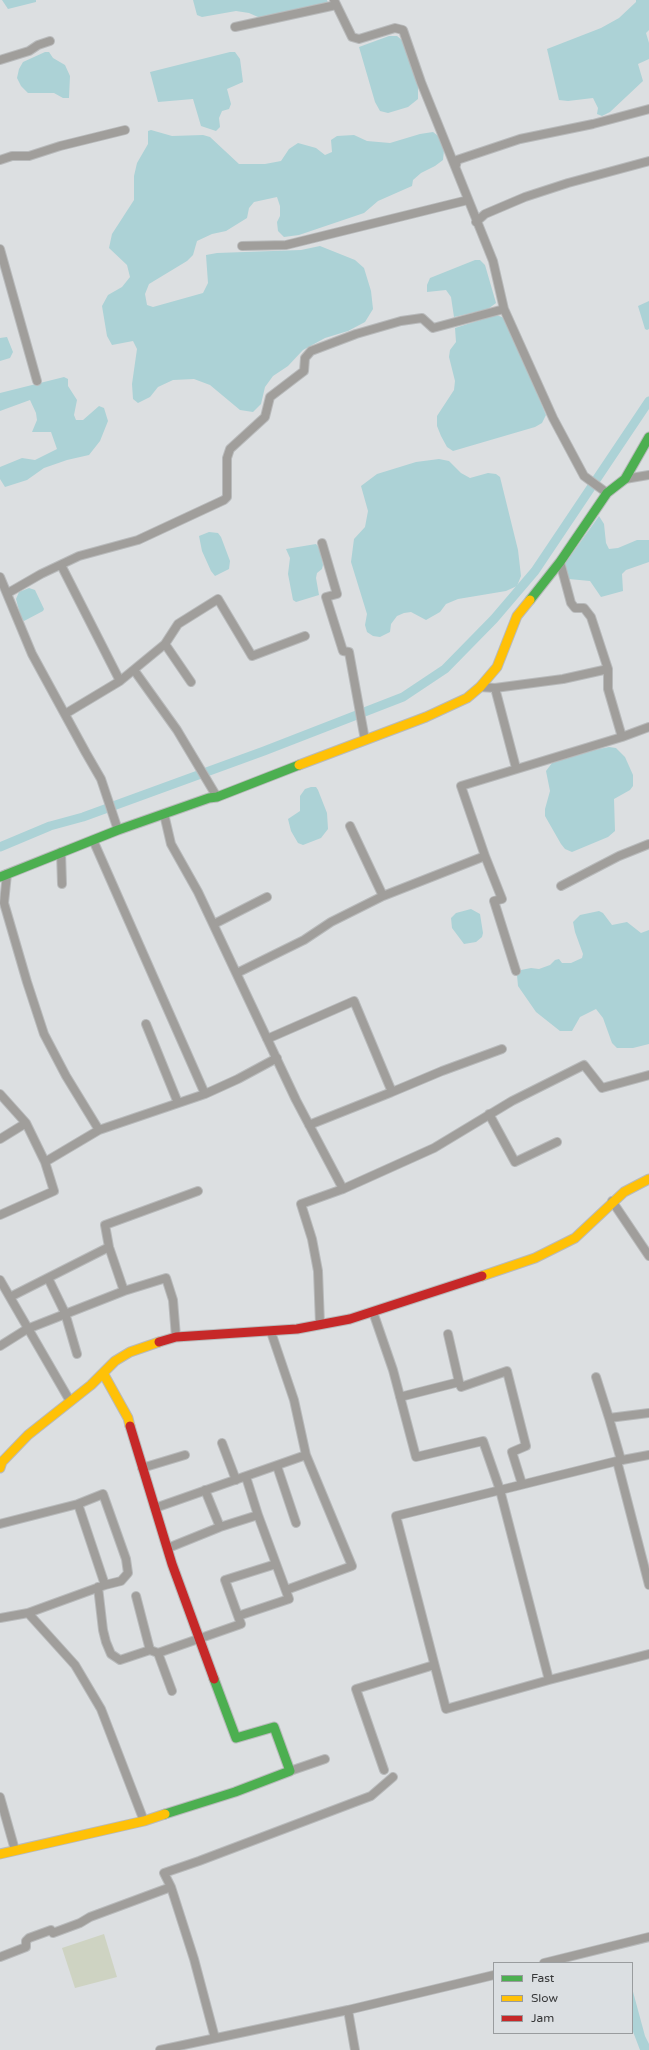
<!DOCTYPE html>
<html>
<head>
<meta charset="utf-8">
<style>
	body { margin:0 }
	#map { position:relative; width:649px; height:2050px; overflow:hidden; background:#dcdfe1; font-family:"Varela Round",sans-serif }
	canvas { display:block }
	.legend { position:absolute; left:493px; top:1962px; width:140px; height:72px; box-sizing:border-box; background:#dbdfe2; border:1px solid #999c9e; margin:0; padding:5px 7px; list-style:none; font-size:12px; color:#373839 }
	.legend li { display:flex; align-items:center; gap:8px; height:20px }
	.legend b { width:20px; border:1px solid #999c9e }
</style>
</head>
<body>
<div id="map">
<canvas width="649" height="2050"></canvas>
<ul class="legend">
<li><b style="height:5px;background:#4caf50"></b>Fast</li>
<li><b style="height:5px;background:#ffc107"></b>Slow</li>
<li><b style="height:5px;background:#c62828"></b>Jam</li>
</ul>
</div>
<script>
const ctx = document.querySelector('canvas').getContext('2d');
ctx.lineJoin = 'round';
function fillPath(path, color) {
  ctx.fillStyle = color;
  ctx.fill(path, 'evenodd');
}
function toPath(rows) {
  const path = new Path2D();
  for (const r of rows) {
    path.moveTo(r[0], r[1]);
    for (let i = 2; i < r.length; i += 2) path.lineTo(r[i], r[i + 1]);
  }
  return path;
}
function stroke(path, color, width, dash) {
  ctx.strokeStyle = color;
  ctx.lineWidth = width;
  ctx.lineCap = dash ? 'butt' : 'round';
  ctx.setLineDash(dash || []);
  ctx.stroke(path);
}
fillPath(toPath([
	[104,1934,117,1977,75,1988,62,1948]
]), '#ced3c2');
fillPath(toPath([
	[2,0,36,0,36,2,8,9],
	[193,0,327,0,329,6,271,17,258,17,249,13,236,11,202,17,197,15],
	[636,0,649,0,649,30,646,33,649,43,649,59,638,64,643,81,610,112,602,116,597,114,598,108,593,98,568,101,559,100,547,49,601,28,619,18,636,2],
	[389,36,397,36,403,41,408,51,418,87,418,99,408,107,388,113,380,111,375,102,359,47],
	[45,52,49,52,53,58,65,65,70,76,69,98,63,98,54,93,28,93,21,86,17,78,19,69,23,62],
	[230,52,235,52,240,59,243,82,227,89,231,104,229,109,222,111,219,118,220,127,216,131,201,126,193,99,158,102,150,72],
	[151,130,172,136,203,135,210,137,239,164,265,164,281,161,289,149,298,143,316,148,325,155,332,152,331,140,337,136,354,135,367,141,390,143,420,134,433,132,442,139,444,150,443,160,435,166,421,173,413,180,412,186,378,201,364,213,299,235,284,237,278,231,277,222,280,216,280,206,277,197,254,202,249,208,247,218,226,231,212,234,197,241,193,255,187,261,149,284,145,294,147,305,153,307,203,293,208,283,206,255,217,253,301,250,320,246,355,260,364,268,371,291,373,309,365,322,348,331,325,338,303,350,288,366,273,376,265,387,261,404,253,412,240,410,210,385,194,379,173,380,158,387,150,397,138,403,133,399,132,384,137,349,133,341,112,345,107,336,102,306,108,295,122,287,130,277,127,265,109,248,112,234,134,200,134,176,137,163,148,144,148,131],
	[475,260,480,260,485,265,496,303,488,309,454,317,451,297,446,290,427,292,427,285,430,278],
	[649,301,649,329,647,330,645,329,638,306],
	[496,315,502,317,508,324,546,415,542,423,535,427,453,451,447,447,441,436,437,426,437,416,454,390,455,381,449,357,450,350,456,342,455,328],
	[7,337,13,352,10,358,0,361,0,338],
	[64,377,68,379,68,386,77,400,74,415,76,420,83,420,99,406,104,408,108,421,100,441,89,455,67,460,44,468,27,480,5,487,0,479,0,467,22,458,35,460,57,449,51,432,32,432,37,420,36,413,30,400,0,411,0,393],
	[439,459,449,461,461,473,470,478,488,473,496,474,500,477,518,550,521,576,517,586,506,591,458,599,446,604,440,612,426,620,411,612,404,613,397,616,391,624,390,632,380,637,373,636,367,632,365,625,367,614,351,562,354,539,365,527,368,511,361,486,377,474,416,462],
	[599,516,604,524,606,543,609,549,618,548,637,540,649,540,649,562,626,570,622,574,623,591,601,597,590,581,569,579,566,575,564,565],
	[209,532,218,533,221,537,230,561,229,569,215,576,211,571,202,551,199,536],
	[316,544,320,549,323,565,322,569,317,573,316,578,319,595,296,602,293,600,288,574,290,558,286,549],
	[29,588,35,590,44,609,43,611,24,621,21,618,16,599,19,592],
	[609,747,616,748,625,757,633,775,633,786,630,790,614,799,615,831,608,837,572,852,565,849,561,844,545,816,545,809,550,791,546,771,552,763,594,750],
	[311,787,316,787,318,790,327,813,328,829,321,838,303,845,298,843,291,831,288,819,300,811,300,796,305,789],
	[471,909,480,914,483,933,482,937,476,942,464,944,452,928,451,918,456,913],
	[599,911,603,913,612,925,627,922,641,933,649,930,649,1044,633,1048,617,1048,612,1043,603,1018,596,1009,580,1017,572,1031,560,1031,536,1012,518,986,517,975,521,970,531,968,539,969,550,965,555,960,559,959,562,963,571,963,582,958,583,954,575,932,573,922,580,915],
	[632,1988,645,2036,649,2044,649,2050,640,2050,632,2029]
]), '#acd2d6');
stroke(toPath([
	[0,847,50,826,83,817,264,751,403,697,445,669,494,619,535,571,649,401]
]), '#acd2d6', 9);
const street = toPath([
	[334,0,352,37,359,39,395,28,403,30,421,82,493,261,504,309,553,418,584,476,607,493],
	[235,27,336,5],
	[0,60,29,51,38,45,50,41],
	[0,160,12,156,29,156,60,146,125,130],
	[456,165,457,160,520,139,593,124,649,109],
	[476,222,485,214,525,197,568,183,649,161],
	[242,246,286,245,468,200],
	[0,249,37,381],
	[625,479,649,475],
	[322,543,337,594,326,597,343,651,349,652,365,740],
	[560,562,571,603,575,608,584,608,591,617,608,669,608,689,622,737],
	[61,565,120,681],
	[0,577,32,654,86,753,101,779,118,830],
	[8,593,41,574,79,556,138,540,224,500,227,497,227,458,230,449,265,417,270,397,304,371,305,358,311,351,356,334,401,321,422,318,433,328,504,309],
	[165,644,191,682],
	[134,670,177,730,217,797],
	[480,687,495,688,563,679,608,669],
	[495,688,516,768],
	[65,714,120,681,165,644,178,624,218,599,252,656,305,636],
	[164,814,171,844,198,892,296,1100,343,1189,301,1204,312,1239,318,1271,320,1324],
	[93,840,205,1094],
	[61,852,62,884],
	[485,856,502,899,494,901,516,971],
	[7,874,4,903,27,982,44,1034,66,1076,99,1130],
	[561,886,619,856,649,844],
	[383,896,485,856,461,786,622,737,649,727],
	[214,924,267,897],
	[237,973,304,940,331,922,383,896,350,826],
	[146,1024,178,1103],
	[267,1039,354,1001,392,1092,309,1125],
	[392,1092,442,1071,502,1049],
	[0,1094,26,1123,45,1162],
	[489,1114,515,1162,557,1142],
	[0,1139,26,1123],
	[343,1189,434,1148,512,1101,584,1065,602,1088,649,1075],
	[612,1201,649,1256],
	[0,1215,54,1191,45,1162,99,1130,205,1094,238,1079,277,1058],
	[48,1278,65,1313,77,1354],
	[0,1280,70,1401],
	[124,1291,109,1247,105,1225,198,1191],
	[10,1297,109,1247],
	[373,1312,393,1370,416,1457,483,1441,500,1490,549,1680,649,1654],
	[271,1332,294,1400,306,1455],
	[448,1334,459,1382],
	[0,1346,27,1329,124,1291,166,1278,173,1300,176,1337],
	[596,1377,609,1418],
	[400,1397,459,1382,461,1387,507,1371,526,1446,512,1452,522,1484],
	[222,1443,236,1480],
	[621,1460,609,1418,649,1413],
	[617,1461,649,1455],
	[277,1466,296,1523],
	[142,1468,185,1455],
	[205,1490,220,1527],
	[155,1508,306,1455,352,1566,286,1590],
	[0,1524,78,1504],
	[168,1548,220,1527,258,1515,246,1477],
	[98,1587,103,1630,106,1642,111,1654,120,1660,150,1650,158,1653],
	[136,1596,150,1650],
	[28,1613,105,1585,78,1504,103,1494,126,1559,128,1573,121,1581,105,1585],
	[238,1616,225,1580,276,1564],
	[0,1618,28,1613,75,1665,101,1709,144,1821],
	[549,1680,446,1709,396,1516,617,1461,649,1585],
	[172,1691,158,1653,241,1624,238,1616,289,1599,258,1515],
	[384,1770,356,1689,434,1665],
	[290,1771,325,1759],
	[0,1797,15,1850],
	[0,1957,26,1947,26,1941,29,1938,51,1930,53,1933,80,1923,90,1917,171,1887],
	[544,1963,649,1937],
	[348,2010,355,2050],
	[215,2038,194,1959,171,1887,164,1873,199,1861,371,1796,393,1777],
	[160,2050,348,2010,494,1975]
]);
const fast = toPath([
	[530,600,560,562,607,493,625,479,649,437],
	[0,877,118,830,209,798,217,797,299,765],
	[165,1814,235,1792,290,1771,274,1727,236,1738,214,1679]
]);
const slow = toPath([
	[299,765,426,717,467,698,480,687,497,667,517,616,530,600],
	[482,1276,535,1258,575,1238,624,1192,649,1179],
	[103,1373,128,1418,130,1426],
	[0,1468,2,1462,28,1435,91,1385,115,1361,130,1352,159,1342],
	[0,1854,144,1821,165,1814]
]);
const jam = toPath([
	[159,1342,176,1337,297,1329,350,1319,482,1276],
	[130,1426,172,1564,214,1679]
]);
stroke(street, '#b8babb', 10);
stroke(fast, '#b8babb', 11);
stroke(slow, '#b8babb', 11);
stroke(jam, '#b8babb', 11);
stroke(street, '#a09e9b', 8);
stroke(fast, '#4caf50', 9);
stroke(slow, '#ffc107', 9);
stroke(jam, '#c62828', 9);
</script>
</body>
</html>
